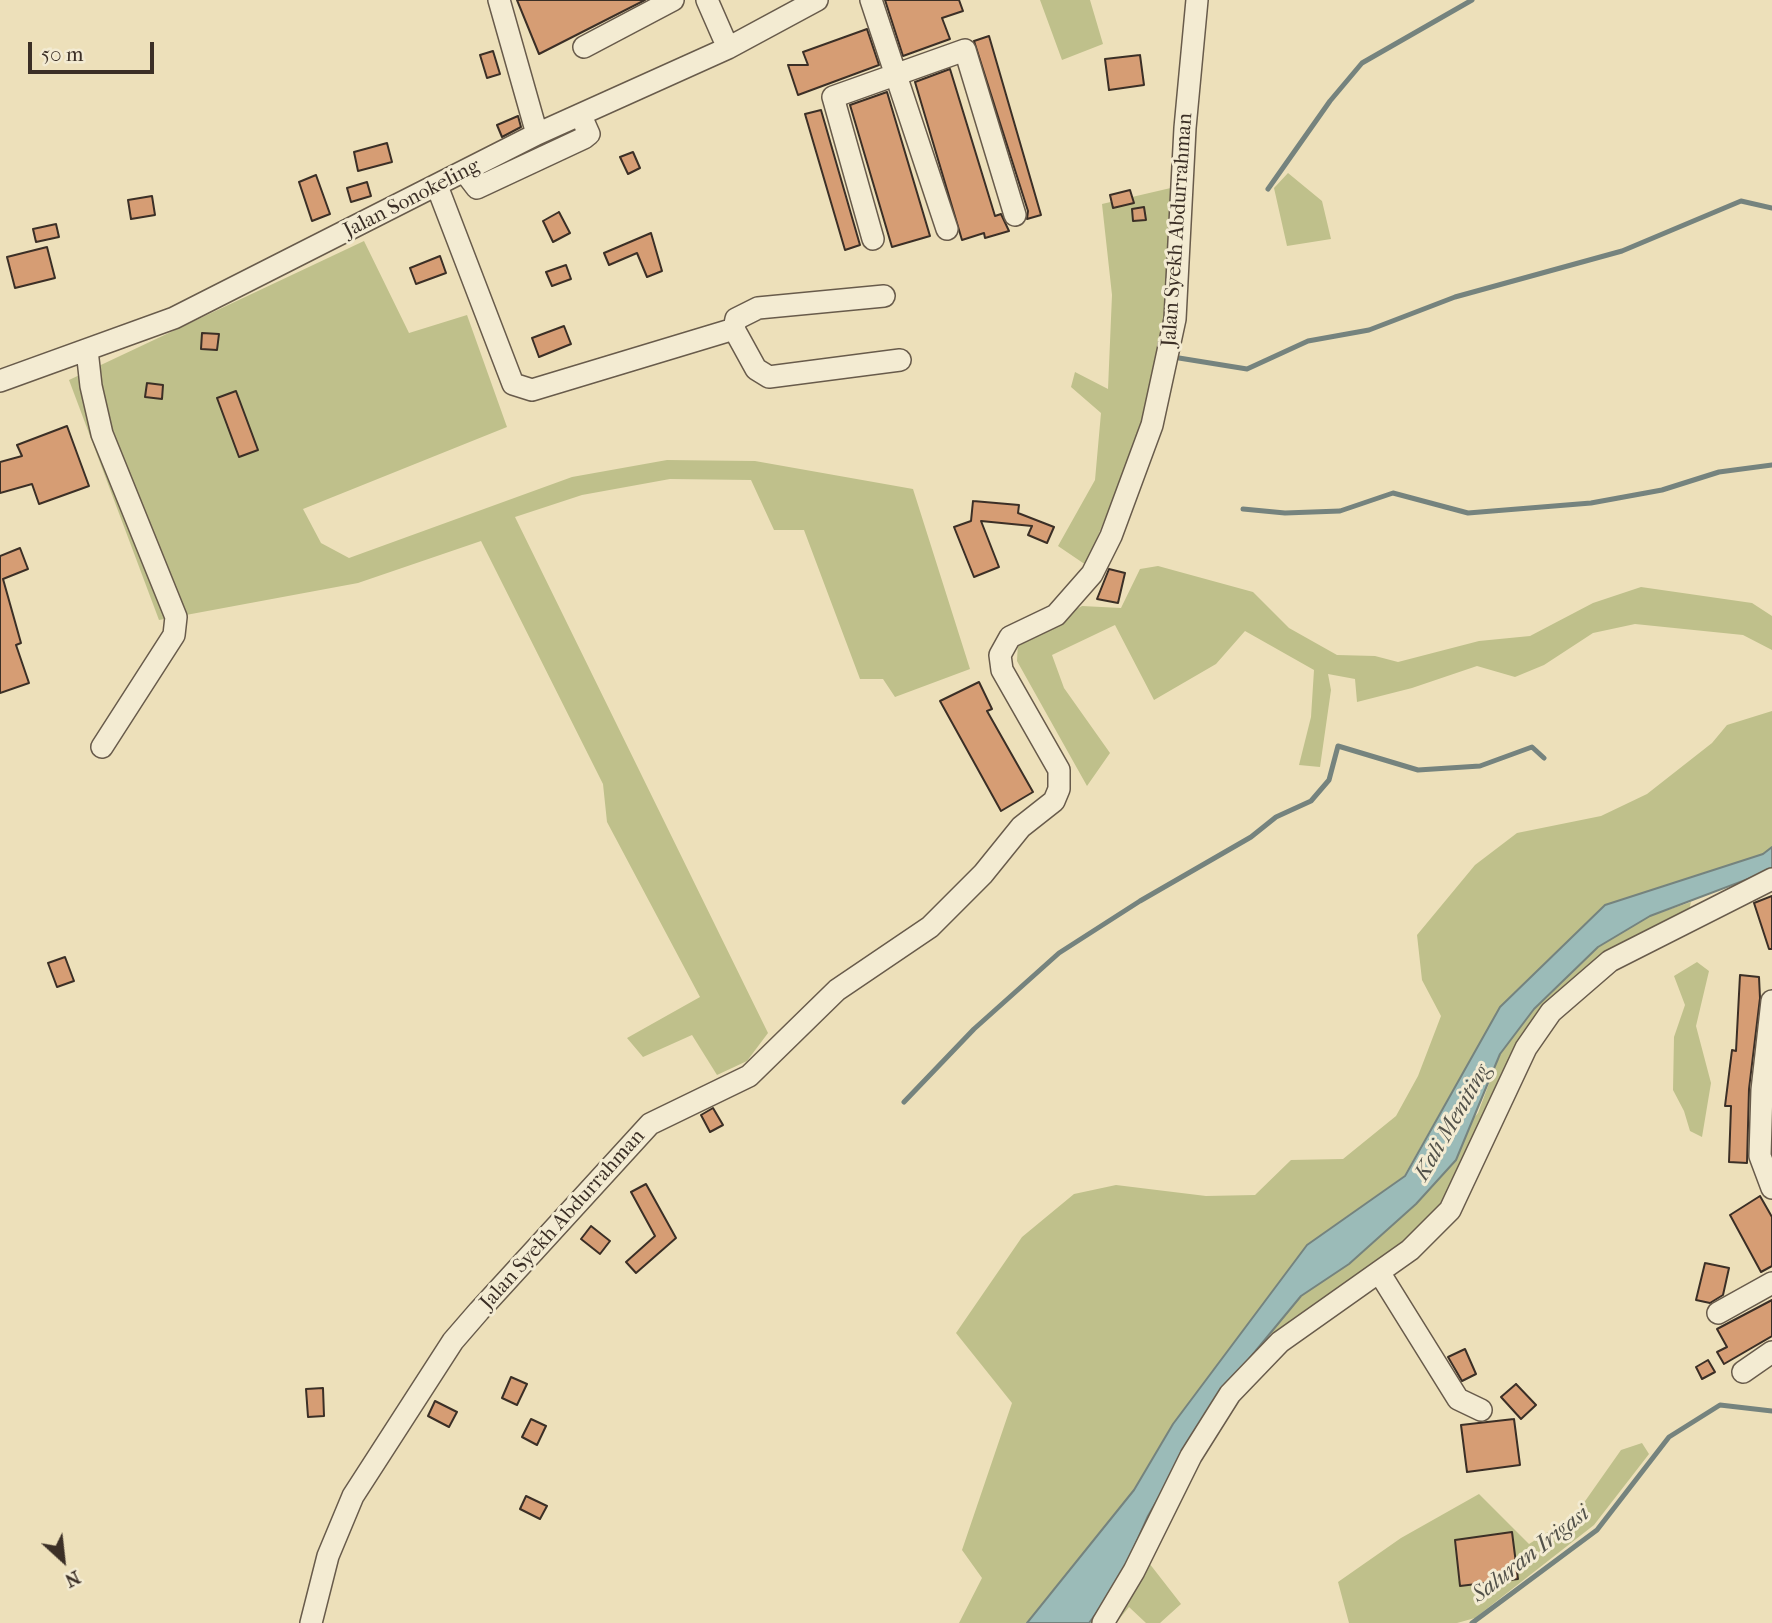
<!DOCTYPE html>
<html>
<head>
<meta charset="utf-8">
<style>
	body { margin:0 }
	#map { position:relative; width:1772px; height:1623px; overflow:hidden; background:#ede0ba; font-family:"IM FELL French Canon",serif }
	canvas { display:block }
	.north { position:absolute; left:28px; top:1525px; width:70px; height:70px; -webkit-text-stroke:5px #f3ebd2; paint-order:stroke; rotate:153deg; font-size:19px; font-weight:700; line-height:28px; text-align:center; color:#3b2f26 }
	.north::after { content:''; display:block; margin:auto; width:24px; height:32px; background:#3b2f26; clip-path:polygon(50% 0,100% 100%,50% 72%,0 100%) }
	.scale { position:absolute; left:28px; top:42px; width:126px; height:32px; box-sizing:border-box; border:4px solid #3b2f26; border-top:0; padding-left:9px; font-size:21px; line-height:24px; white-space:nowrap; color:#3b2f26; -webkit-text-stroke:5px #f3ebd2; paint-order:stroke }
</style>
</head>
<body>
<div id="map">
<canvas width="1772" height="1623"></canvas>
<div class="north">N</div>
<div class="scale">50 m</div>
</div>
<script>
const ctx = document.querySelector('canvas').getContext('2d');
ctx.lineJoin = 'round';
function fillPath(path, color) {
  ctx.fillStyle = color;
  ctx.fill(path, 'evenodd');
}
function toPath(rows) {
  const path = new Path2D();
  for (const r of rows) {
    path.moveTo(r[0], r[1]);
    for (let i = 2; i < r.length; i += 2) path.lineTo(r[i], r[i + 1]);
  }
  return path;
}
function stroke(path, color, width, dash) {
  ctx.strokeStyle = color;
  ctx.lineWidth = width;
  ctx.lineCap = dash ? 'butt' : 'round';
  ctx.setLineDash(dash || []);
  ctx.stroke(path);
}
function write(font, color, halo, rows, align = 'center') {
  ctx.font = font + ' "IM FELL French Canon",serif';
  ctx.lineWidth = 6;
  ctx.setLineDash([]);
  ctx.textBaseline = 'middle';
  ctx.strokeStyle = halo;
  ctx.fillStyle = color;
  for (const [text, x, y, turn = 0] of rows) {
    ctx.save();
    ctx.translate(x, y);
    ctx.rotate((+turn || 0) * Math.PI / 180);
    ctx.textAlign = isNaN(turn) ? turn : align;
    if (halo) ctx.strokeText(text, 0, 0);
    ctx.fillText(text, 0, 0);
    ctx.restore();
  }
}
fillPath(toPath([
	[1040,0,1090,0,1103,44,1062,60],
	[1288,173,1322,201,1331,239,1287,246,1274,188],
	[1175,187,1160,361,1151,406,1086,565,1058,546,1095,480,1101,413,1071,387,1075,372,1108,389,1112,295,1102,204],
	[364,241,409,333,467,315,507,427,303,509,321,543,349,558,572,477,667,460,755,461,913,489,970,669,895,697,883,679,860,679,804,530,774,530,751,480,670,479,582,495,515,517,768,1033,747,1061,717,1075,692,1035,643,1057,627,1038,700,997,607,822,603,784,481,541,358,583,159,620,69,380],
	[1158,566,1253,592,1289,628,1337,655,1375,656,1398,662,1479,641,1530,636,1593,603,1641,587,1752,603,1772,616,1772,650,1743,635,1635,624,1593,633,1544,665,1515,677,1477,666,1412,688,1357,702,1355,679,1328,674,1331,690,1320,767,1299,765,1311,717,1314,670,1245,631,1216,664,1154,700,1115,625,1052,655,1064,688,1110,753,1087,786,1017,661,1018,642,1082,606,1121,608,1140,569],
	[1772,711,1772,847,1763,854,1605,905,1500,1007,1404,1176,1307,1245,1173,1424,1134,1490,1027,1623,959,1623,982,1578,962,1550,1012,1403,956,1333,1022,1237,1074,1194,1116,1185,1206,1196,1255,1195,1291,1160,1343,1159,1396,1116,1418,1076,1441,1016,1422,980,1417,935,1475,865,1517,833,1601,816,1647,794,1712,743,1727,725],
	[1691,902,1688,914,1560,994,1456,1184,1429,1219,1380,1262,1276,1338,1271,1333,1301,1296,1349,1264,1478,1113,1500,1054,1534,1009,1598,947,1650,916],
	[1697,962,1709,971,1696,1026,1711,1083,1702,1137,1690,1131,1684,1111,1673,1090,1674,1037,1685,1005,1674,976],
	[1642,1443,1649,1454,1594,1525,1475,1618,1457,1623,1349,1623,1338,1582,1401,1538,1479,1494,1529,1544,1576,1514,1621,1450],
	[1135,1545,1181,1604,1160,1623,1146,1623,1129,1607,1116,1623,1089,1623,1118,1584]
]), '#bfc08b');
const water = toPath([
	[1772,847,1772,870,1650,916,1598,947,1534,1009,1500,1054,1456,1160,1416,1204,1349,1264,1301,1296,1215,1400,1148,1516,1118,1584,1089,1623,1027,1623,1134,1490,1173,1424,1307,1245,1405,1176,1500,1007,1605,905,1763,854,1772,847]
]);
fillPath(water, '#9bbbb8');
stroke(water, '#75837e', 2);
stroke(toPath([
	[1268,189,1330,101,1362,63,1472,0],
	[1179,358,1247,369,1308,341,1369,330,1455,297,1622,251,1741,201,1772,208],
	[1243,509,1285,513,1340,511,1393,493,1468,513,1591,503,1662,490,1719,472,1772,465],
	[904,1102,974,1029,1059,953,1140,901,1251,837,1276,817,1311,801,1329,780,1338,746,1418,770,1480,766,1532,747,1544,758],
	[1472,1623,1597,1530,1669,1437,1720,1405,1772,1411]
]), '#75837e', 5);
const building = toPath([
	[517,0,645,0,539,54,517,0],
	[885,0,959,0,963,11,942,18,950,39,903,56,885,0],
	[867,29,879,65,798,95,788,65,808,65,803,52,867,29],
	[989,36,1041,215,1027,219,1028,211,974,41,989,36],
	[493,51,500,74,487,78,480,55,493,51],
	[1140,55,1144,85,1109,90,1105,59,1140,55],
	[950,69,995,216,1001,214,1009,231,985,238,984,233,962,240,915,82,950,69],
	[887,92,930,236,892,247,850,105,887,92],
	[821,110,860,245,845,250,805,114,821,110],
	[518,116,521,127,502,137,497,125,518,116],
	[387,143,392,162,358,171,354,152,387,143],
	[633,152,640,168,628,174,620,157,633,152],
	[316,175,330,214,312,221,299,182,316,175],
	[367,182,371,196,351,202,347,188,367,182],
	[1130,190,1134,203,1113,208,1110,195,1130,190],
	[152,196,155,215,131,219,128,200,152,196],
	[1144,207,1146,220,1133,221,1132,209,1144,207],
	[559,212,570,233,553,242,543,221,559,212],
	[56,224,59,237,36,242,33,229,56,224],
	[651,233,662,271,647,277,637,253,609,265,604,253,651,233],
	[47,247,55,278,15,288,7,257,47,247],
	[440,256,446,273,416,284,410,268,440,256],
	[566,265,571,279,552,286,546,272,566,265],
	[564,326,571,344,539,357,532,338,564,326],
	[202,333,219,334,217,350,201,349,202,333],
	[147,383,163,385,162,399,145,397,147,383],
	[236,391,258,450,239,457,217,398,236,391],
	[67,426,89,486,39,504,32,484,0,493,0,462,22,456,17,445,67,426],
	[973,501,1019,505,1018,513,1054,527,1047,543,1028,535,1032,526,981,521,999,567,974,577,954,527,971,521,973,501],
	[20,548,28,569,3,579,21,643,16,645,29,683,0,693,0,556,20,548],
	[1109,569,1125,573,1118,603,1097,599,1109,569],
	[979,682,992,709,987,711,1033,792,1001,811,940,701,979,682],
	[1772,896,1772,949,1769,949,1754,903,1772,896],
	[65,957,74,981,57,987,48,963,65,957],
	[1740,975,1759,977,1760,998,1749,1089,1747,1163,1729,1162,1731,1106,1725,1106,1732,1050,1736,1051,1740,975],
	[713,1108,723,1125,710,1132,701,1115,713,1108],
	[646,1184,676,1238,636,1273,626,1262,655,1236,631,1192,646,1184],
	[1760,1196,1772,1217,1772,1266,1761,1272,1730,1215,1760,1196],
	[591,1226,610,1241,600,1254,581,1239,591,1226],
	[1705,1263,1729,1268,1723,1295,1710,1303,1696,1300,1705,1263],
	[1772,1300,1772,1336,1724,1364,1717,1352,1727,1347,1717,1329,1772,1300],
	[1465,1349,1476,1374,1462,1381,1448,1357,1465,1349],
	[1708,1360,1715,1372,1702,1379,1696,1367,1708,1360],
	[511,1377,527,1384,517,1405,502,1398,511,1377],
	[1516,1384,1536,1405,1521,1419,1501,1397,1516,1384],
	[323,1388,324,1416,308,1417,306,1389,323,1388],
	[435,1401,457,1412,449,1427,428,1416,435,1401],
	[531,1419,546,1426,537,1445,522,1437,531,1419],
	[1514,1419,1520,1465,1467,1472,1461,1425,1514,1419],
	[526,1496,547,1506,540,1519,520,1509,526,1496],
	[1512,1532,1518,1579,1460,1586,1455,1540,1512,1532]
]);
fillPath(building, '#d69d74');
stroke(building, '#3b2f26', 2);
const minor = toPath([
	[499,0,537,134],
	[707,0,728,48],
	[871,0,947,229],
	[584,47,673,0],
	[464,171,477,188,584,138,589,134,581,116],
	[437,186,513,384,532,390,734,329],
	[873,239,833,97,965,50,1015,215],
	[884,296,758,308,736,319,734,329,756,369,769,377,900,360],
	[87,350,91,386,102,434,176,617,174,635,102,747],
	[0,381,174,318,537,134,728,48,817,0],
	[1772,1001,1762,1090,1760,1156,1772,1188],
	[1379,1272,1458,1399,1481,1410],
	[1718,1313,1772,1283],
	[1743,1372,1772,1352],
	[311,1623,328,1556,353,1496,453,1341,479,1311,650,1124,749,1076,837,990,930,927,983,874,1021,827,1054,801,1059,789,1059,770,1002,670,1000,655,1010,637,1056,615,1092,574,1111,536,1152,425,1175,319,1185,128,1197,0],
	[1103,1623,1134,1571,1191,1456,1230,1394,1280,1342,1410,1250,1450,1210,1526,1048,1551,1012,1610,961,1772,879]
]);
stroke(minor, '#685b4b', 24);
stroke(minor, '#f3ebd2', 21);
write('21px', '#3b2f26', '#f3ebd2', [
	["Jalan Sonokeling",412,199,-27],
	["Jalan Syekh Abdurrahman",1178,230,-86],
	["Jalan Syekh Abdurrahman",563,1220,-48]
]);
write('italic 23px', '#53524a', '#f3ebd2', [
	["Kali Meniting",1453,1123,-60],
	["Saluran Irigasi",1531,1555,-38]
]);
</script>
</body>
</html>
